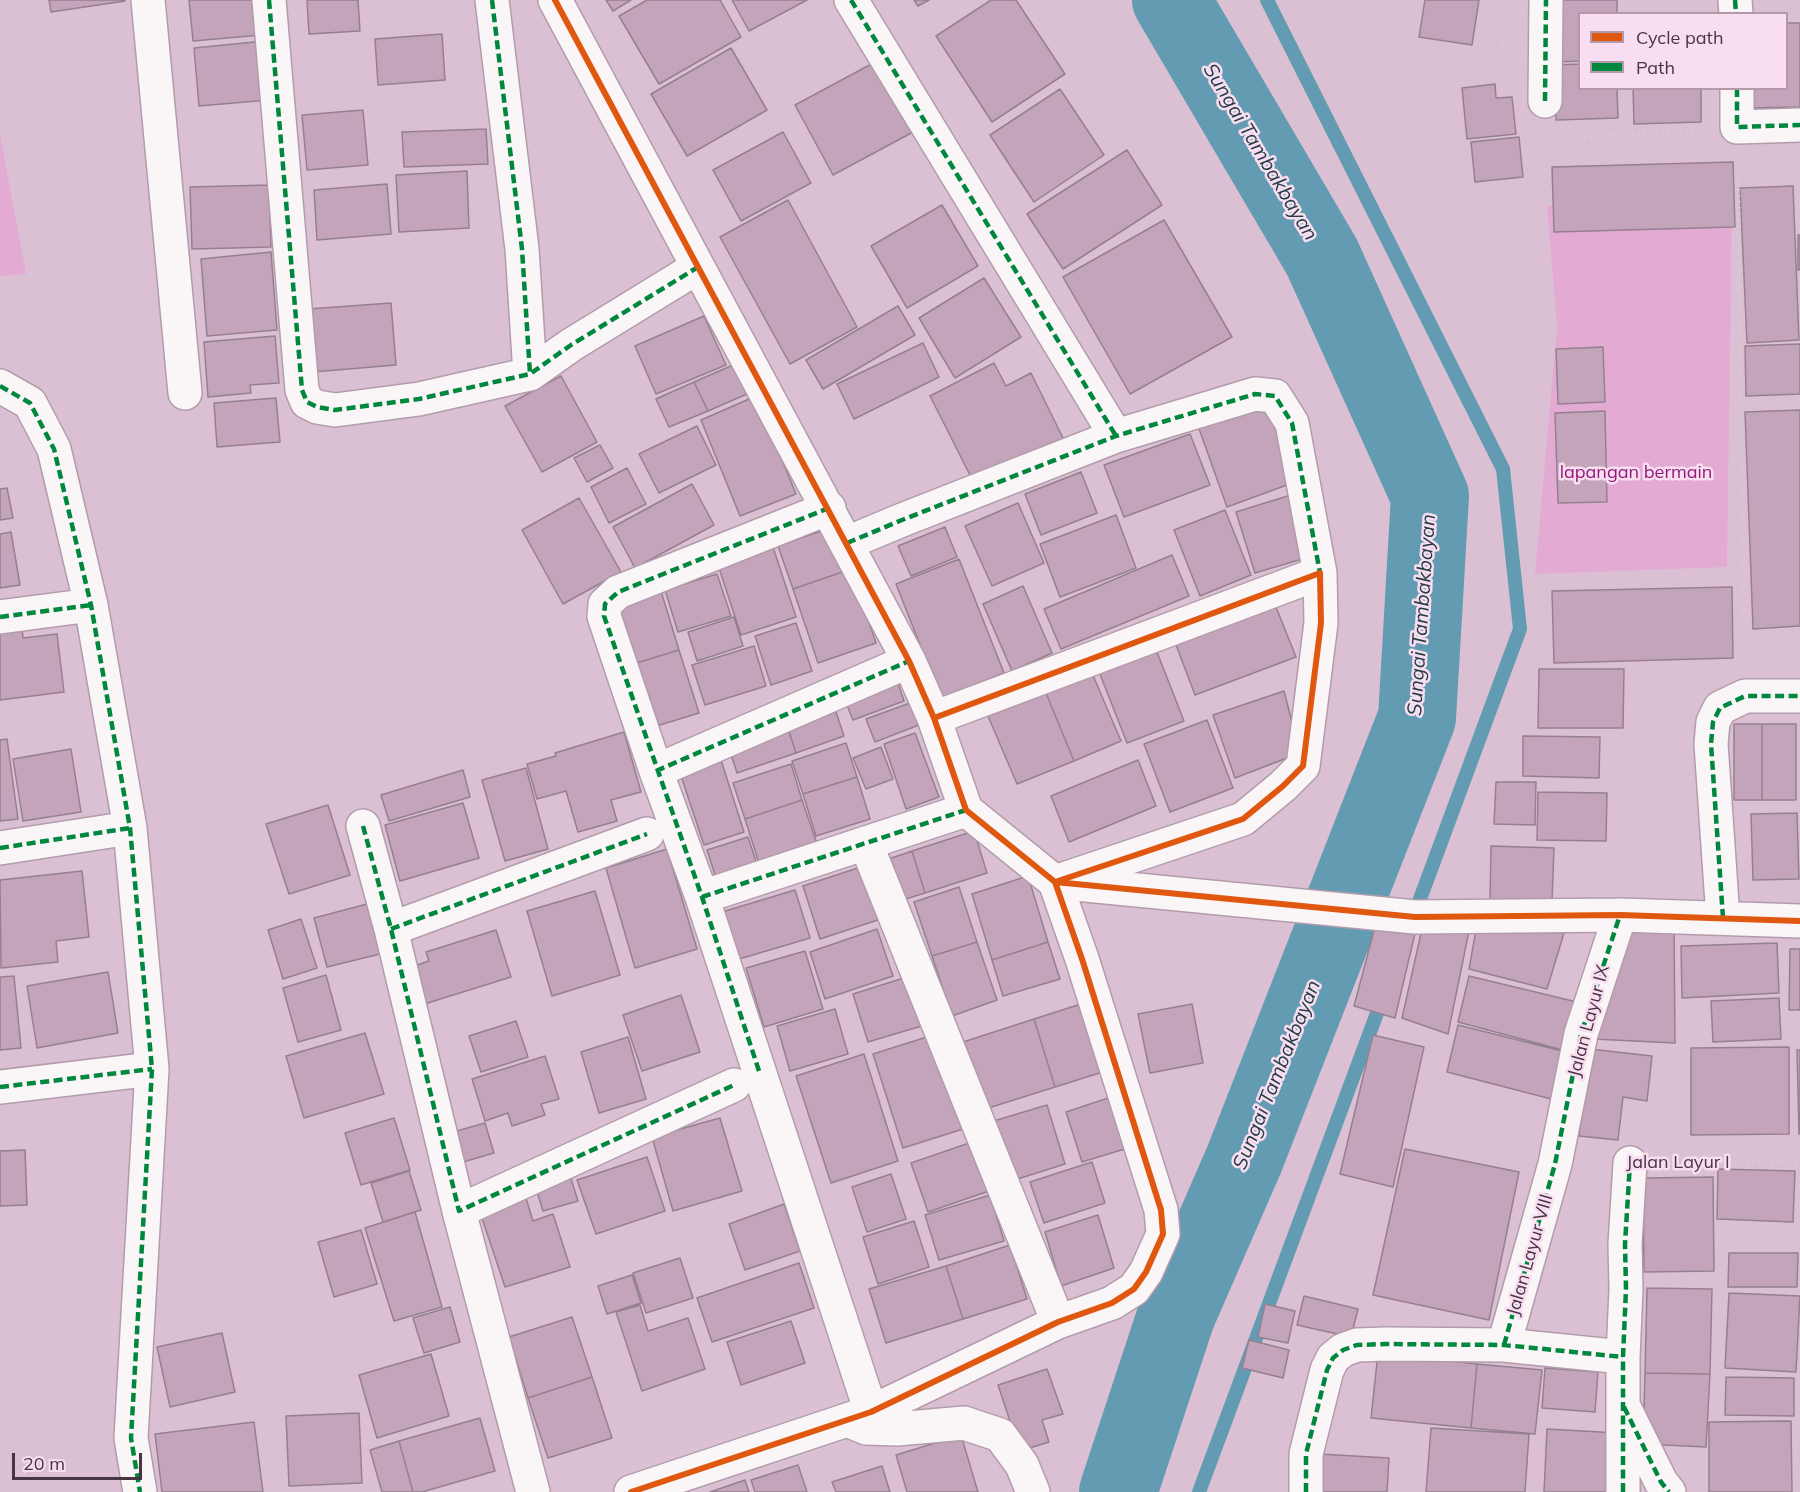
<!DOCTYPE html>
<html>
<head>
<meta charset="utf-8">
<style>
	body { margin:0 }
	#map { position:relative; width:1800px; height:1492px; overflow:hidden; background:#dbc0d3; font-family:Mulish,sans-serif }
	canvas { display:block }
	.legend { position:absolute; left:1578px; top:12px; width:210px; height:78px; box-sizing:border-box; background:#f8def0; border:2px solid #b29aab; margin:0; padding:8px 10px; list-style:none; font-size:18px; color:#493443 }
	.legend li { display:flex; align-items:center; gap:12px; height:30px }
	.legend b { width:30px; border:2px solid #b29aab }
	.scale { position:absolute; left:12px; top:1453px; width:130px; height:27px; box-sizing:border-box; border:3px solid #493443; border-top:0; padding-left:8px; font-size:18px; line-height:21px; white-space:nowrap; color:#493443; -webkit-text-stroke:4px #f8def0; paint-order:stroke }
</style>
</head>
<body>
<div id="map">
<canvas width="1800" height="1492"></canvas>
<ul class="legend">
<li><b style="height:8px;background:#e0570f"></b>Cycle path</li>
<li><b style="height:8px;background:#00873e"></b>Path</li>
</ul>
<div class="scale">20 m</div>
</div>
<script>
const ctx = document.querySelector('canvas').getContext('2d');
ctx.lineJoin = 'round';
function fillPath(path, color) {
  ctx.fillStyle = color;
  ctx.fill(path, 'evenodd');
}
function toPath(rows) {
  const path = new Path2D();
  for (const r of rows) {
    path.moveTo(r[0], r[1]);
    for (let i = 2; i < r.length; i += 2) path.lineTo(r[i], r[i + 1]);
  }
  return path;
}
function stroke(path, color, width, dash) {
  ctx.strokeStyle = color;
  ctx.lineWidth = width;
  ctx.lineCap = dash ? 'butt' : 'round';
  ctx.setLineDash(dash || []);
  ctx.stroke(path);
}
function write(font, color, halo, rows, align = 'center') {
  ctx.font = font + ' Mulish,sans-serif';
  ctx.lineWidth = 5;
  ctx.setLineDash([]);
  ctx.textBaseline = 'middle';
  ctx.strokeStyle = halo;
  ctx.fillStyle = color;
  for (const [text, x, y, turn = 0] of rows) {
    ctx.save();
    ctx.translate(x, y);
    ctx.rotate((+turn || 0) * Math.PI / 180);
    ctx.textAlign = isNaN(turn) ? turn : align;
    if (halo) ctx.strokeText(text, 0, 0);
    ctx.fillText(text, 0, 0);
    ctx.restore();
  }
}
fillPath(toPath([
	[0,134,26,274,0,276],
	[1547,206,1732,208,1727,567,1535,574,1557,327]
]), '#e3abd3');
stroke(toPath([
	[1267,0,1503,469,1520,629,1413,918],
	[1199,1492,1383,997]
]), '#639cb2', 14);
stroke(toPath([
	[1118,1492,1176,1316,1244,1160,1417,718,1430,496,1322,257,1171,0]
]), '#639cb2', 78);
const building = toPath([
	[49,0,125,0,125,1,51,12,49,0],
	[189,0,258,0,261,35,193,41,189,0],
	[307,0,358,0,360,31,309,34,307,0],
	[606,0,631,0,613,11,606,0],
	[647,0,720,0,741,37,659,84,619,16,647,0],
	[732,0,807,0,749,31,732,0],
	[914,0,929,0,918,6,914,0],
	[991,0,1016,0,1065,74,992,122,936,36,991,0],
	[1425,0,1479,0,1472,45,1419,37,1425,0],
	[1553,0,1617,0,1617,14,1580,14,1580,61,1555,62,1553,0],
	[1786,23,1800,23,1800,107,1747,108,1747,88,1786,88,1786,23],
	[442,34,445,80,378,85,375,39,442,34],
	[264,41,269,100,199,106,194,48,264,41],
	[731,48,767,110,687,156,651,94,731,48],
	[877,61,915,131,833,175,795,105,877,61],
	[1580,64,1580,88,1617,88,1618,118,1556,120,1554,65,1580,64],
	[1495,84,1496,98,1512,97,1516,134,1467,139,1462,88,1495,84],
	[1633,88,1701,88,1701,122,1634,124,1633,88],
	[1060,89,1104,155,1034,202,990,135,1060,89],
	[363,110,368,165,307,170,302,115,363,110],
	[486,129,488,164,404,167,402,132,486,129],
	[783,132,811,183,741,221,713,170,783,132],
	[1519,137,1523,177,1475,182,1471,142,1519,137],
	[1127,150,1162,205,1063,269,1027,214,1127,150],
	[1733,162,1735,227,1554,232,1552,167,1733,162],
	[467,171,469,228,399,232,396,175,467,171],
	[387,184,391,234,317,240,314,190,387,184],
	[269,185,271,247,192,249,190,187,269,185],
	[1793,186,1799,340,1747,343,1740,188,1793,186],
	[788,200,857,327,790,364,720,237,788,200],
	[942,205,978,266,907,308,871,246,942,205],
	[1164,220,1232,337,1130,394,1063,277,1164,220],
	[1798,235,1800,235,1800,270,1798,270,1798,235],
	[271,252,277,330,207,336,201,259,271,252],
	[984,278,1021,337,955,378,919,318,984,278],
	[391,303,396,365,313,372,308,309,391,303],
	[898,306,915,335,823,389,806,360,898,306],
	[704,316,726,365,656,394,635,346,704,316],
	[275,336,279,383,250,385,251,393,208,397,204,342,275,336],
	[923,343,939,377,854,419,837,384,923,343],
	[1800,344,1800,394,1746,396,1745,346,1800,344],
	[1603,347,1605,402,1558,404,1556,349,1603,347],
	[994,363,1006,386,1031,373,1064,440,975,485,930,396,994,363],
	[733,365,747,394,708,411,694,382,733,365],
	[561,376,597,442,542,472,505,406,561,376],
	[694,382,708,411,669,427,656,399,694,382],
	[756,396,796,494,740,516,701,420,756,396],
	[276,398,280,442,217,447,214,403,276,398],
	[1267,401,1295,482,1227,507,1198,426,1267,401],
	[1800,410,1800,626,1753,629,1745,412,1800,410],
	[1605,411,1607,502,1558,503,1555,413,1605,411],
	[697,426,716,465,659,493,639,454,697,426],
	[1190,434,1210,485,1124,517,1104,465,1190,434],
	[600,445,613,468,587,482,574,458,600,445],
	[627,468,646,504,609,523,591,487,627,468],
	[1081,472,1097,513,1041,535,1025,494,1081,472],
	[692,484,714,525,635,568,613,527,692,484],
	[7,488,13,518,0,520,0,489,7,488],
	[1294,494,1312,556,1255,573,1236,512,1294,494],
	[579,498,621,572,563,604,522,530,579,498],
	[1018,503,1044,563,992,586,965,526,1018,503],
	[1225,510,1251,575,1200,596,1174,530,1225,510],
	[1116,515,1136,568,1060,597,1040,544,1116,515],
	[836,526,851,569,793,589,778,546,836,526],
	[945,527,957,557,911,576,898,546,945,527],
	[11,532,20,585,0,588,0,534,11,532],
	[773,547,796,617,741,635,718,565,773,547],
	[1172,555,1189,596,1061,649,1044,609,1172,555],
	[959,559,1004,673,941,698,896,584,959,559],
	[851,569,876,643,818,663,793,589,851,569],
	[717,574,731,616,678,632,665,590,717,574],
	[1023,586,1052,653,1012,671,983,604,1023,586],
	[1732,587,1733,658,1554,663,1552,591,1732,587],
	[661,591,679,650,630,665,612,606,661,591],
	[1276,607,1296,657,1195,695,1176,645,1276,607],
	[21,616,23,638,57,634,64,692,0,700,0,619,21,616],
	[734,617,743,646,697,661,688,632,734,617],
	[796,623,812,671,771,685,755,636,796,623],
	[754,646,766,686,705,705,692,665,754,646],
	[1155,647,1184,721,1127,743,1098,669,1155,647],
	[679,650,699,713,650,728,630,665,679,650],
	[1539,669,1624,669,1623,728,1538,728,1539,669],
	[1092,673,1121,741,1074,761,1046,693,1092,673],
	[898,683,904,701,853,720,846,703,898,683],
	[1284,691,1300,753,1235,778,1213,715,1284,691],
	[1046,693,1074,761,1017,784,988,716,1046,693],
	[910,703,919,725,875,742,866,719,910,703],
	[836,712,844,736,796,753,788,728,836,712],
	[1207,720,1233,788,1170,812,1144,744,1207,720],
	[1734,724,1762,724,1762,800,1734,800,1734,724],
	[1762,724,1796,724,1796,800,1762,800,1762,724],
	[788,728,796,753,737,773,729,748,788,728],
	[624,732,641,792,611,800,617,821,578,832,566,791,537,799,527,764,556,756,555,753,624,732],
	[915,733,939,797,906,809,884,744,915,733],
	[1523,736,1600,737,1599,778,1523,776,1523,736],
	[7,739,18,819,0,821,0,740,7,739],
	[846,743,857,777,803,794,792,761,846,743],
	[881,747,893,779,866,789,853,758,881,747],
	[71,749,81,812,23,821,13,759,71,749],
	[721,760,744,832,704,845,680,773,721,760],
	[1138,760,1156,806,1069,842,1051,796,1138,760],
	[791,764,802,800,745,819,733,783,791,764],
	[526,768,548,849,505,861,482,780,526,768],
	[463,770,470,797,389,821,381,795,463,770],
	[857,777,870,819,816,836,803,794,857,777],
	[1496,782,1536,782,1535,825,1494,824,1496,782],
	[1538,792,1607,793,1606,841,1537,840,1538,792],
	[802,800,817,844,759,863,745,819,802,800],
	[463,803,479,858,400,881,385,825,463,803],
	[328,805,350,875,289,894,266,824,328,805],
	[1797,813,1799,879,1753,880,1751,814,1797,813],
	[974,831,987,873,925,893,912,851,974,831],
	[748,837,758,867,717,881,707,850,748,837],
	[1491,846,1554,848,1552,902,1490,902,1491,846],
	[667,849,697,949,635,968,606,868,667,849],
	[912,851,925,893,893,903,880,862,912,851],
	[870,864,887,917,820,939,803,886,870,864],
	[82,871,89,937,56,941,58,962,1,968,0,880,82,871],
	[1028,876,1048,942,992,960,972,894,1028,876],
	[959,887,977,942,932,956,914,902,959,887],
	[795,890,810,938,736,960,722,912,795,890],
	[595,891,620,975,552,996,527,911,595,891],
	[367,904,380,954,327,967,314,918,367,904],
	[301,919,317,968,283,979,268,930,301,919],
	[1674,922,1675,1043,1593,1039,1624,923,1674,922],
	[1376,923,1417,925,1395,1018,1354,1006,1376,923],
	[877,929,893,976,825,999,810,952,877,929],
	[1422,929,1469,931,1448,1034,1402,1018,1422,929],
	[496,930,511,977,418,1006,406,969,429,961,426,952,496,930],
	[1476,930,1564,933,1547,989,1469,969,1476,930],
	[977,942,997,1000,952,1016,932,956,977,942],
	[1048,942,1060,979,1003,996,992,960,1048,942],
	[1777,943,1779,993,1682,998,1681,946,1777,943],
	[1790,949,1800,949,1800,1010,1789,1010,1790,949],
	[805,951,823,1009,764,1027,746,968,805,951],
	[108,972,118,1033,37,1048,27,986,108,972],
	[326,975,341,1030,298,1042,283,988,326,975],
	[14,976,21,1048,0,1050,0,977,14,976],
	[910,976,925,1025,868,1042,853,994,910,976],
	[1469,976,1581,1003,1570,1052,1458,1022,1469,976],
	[681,995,700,1052,642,1071,623,1015,681,995],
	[1779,998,1781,1039,1713,1042,1711,1001,1779,998],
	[1084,1003,1106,1071,1055,1087,1034,1019,1084,1003],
	[1192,1004,1203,1063,1150,1073,1138,1014,1192,1004],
	[835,1009,848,1054,790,1071,777,1026,835,1009],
	[1034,1019,1055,1087,982,1110,960,1043,1034,1019],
	[516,1021,528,1057,481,1072,469,1036,516,1021],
	[1458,1025,1570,1053,1559,1101,1447,1072,1458,1025],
	[365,1033,384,1094,304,1118,286,1056,365,1033],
	[933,1035,963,1129,903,1148,873,1054,933,1035],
	[1373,1035,1424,1047,1393,1187,1340,1174,1373,1035],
	[628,1037,646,1099,599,1113,581,1052,628,1037],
	[1789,1047,1789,1134,1691,1135,1691,1048,1789,1047],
	[1590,1049,1652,1056,1647,1101,1623,1097,1618,1140,1579,1136,1590,1049],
	[1797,1050,1800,1050,1800,1134,1799,1134,1797,1050],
	[864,1054,898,1161,831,1183,796,1076,864,1054],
	[545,1056,559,1099,541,1104,545,1115,512,1126,508,1113,485,1121,472,1079,545,1056],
	[1111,1097,1128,1148,1082,1162,1066,1112,1111,1097],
	[1047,1105,1065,1164,1005,1183,987,1123,1047,1105],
	[394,1118,410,1170,361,1185,345,1133,394,1118],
	[720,1118,742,1191,673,1211,652,1137,720,1118],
	[485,1123,494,1153,456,1164,446,1134,485,1123],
	[975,1141,992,1190,928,1212,911,1163,975,1141],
	[1405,1149,1519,1172,1489,1320,1373,1295,1405,1149],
	[25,1150,27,1205,0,1206,0,1151,25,1150],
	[647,1157,665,1211,596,1234,577,1180,647,1157],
	[1092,1162,1105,1203,1044,1223,1030,1182,1092,1162],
	[568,1169,578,1201,543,1211,533,1179,568,1169],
	[1718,1169,1795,1171,1793,1222,1717,1219,1718,1169],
	[409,1171,421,1210,383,1222,371,1183,409,1171],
	[891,1174,906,1219,867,1232,852,1187,891,1174],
	[1713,1177,1714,1271,1644,1272,1643,1178,1713,1177],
	[525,1195,533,1221,553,1214,570,1267,505,1287,479,1209,525,1195],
	[990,1195,1004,1241,939,1260,925,1215,990,1195],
	[784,1204,800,1251,745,1270,729,1224,784,1204],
	[415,1212,442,1307,394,1321,365,1228,415,1212],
	[1098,1215,1114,1268,1061,1286,1045,1232,1098,1215],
	[914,1221,929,1267,878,1284,863,1237,914,1221],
	[361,1230,377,1284,334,1297,318,1242,361,1230],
	[1010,1245,1027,1299,963,1319,946,1266,1010,1245],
	[1729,1253,1798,1253,1797,1287,1728,1287,1729,1253],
	[680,1258,693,1298,646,1313,633,1273,680,1258],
	[799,1263,814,1308,712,1342,697,1298,799,1263],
	[946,1266,963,1319,886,1343,869,1289,946,1266],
	[632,1275,641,1303,607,1314,598,1286,632,1275],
	[1647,1288,1712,1289,1710,1374,1645,1373,1647,1288],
	[1729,1293,1800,1296,1796,1372,1725,1368,1729,1293],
	[1304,1296,1358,1309,1351,1337,1297,1325,1304,1296],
	[1265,1304,1295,1311,1288,1343,1258,1337,1265,1304],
	[640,1305,648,1331,688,1318,705,1369,642,1391,616,1312,640,1305],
	[450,1307,460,1342,424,1353,413,1318,450,1307],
	[572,1317,592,1377,528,1398,509,1337,572,1317],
	[791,1321,805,1363,741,1385,727,1342,791,1321],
	[222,1333,235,1392,170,1407,157,1347,222,1333],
	[1249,1340,1289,1350,1283,1378,1242,1368,1249,1340],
	[1378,1353,1477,1364,1471,1428,1371,1418,1378,1353],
	[431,1354,449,1416,377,1438,359,1375,431,1354],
	[1477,1364,1542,1370,1535,1434,1471,1428,1477,1364],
	[1545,1368,1598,1372,1595,1412,1542,1408,1545,1368],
	[1047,1369,1063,1414,1042,1420,1049,1442,1020,1451,998,1385,1047,1369],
	[1645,1373,1710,1374,1706,1447,1643,1444,1645,1373],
	[592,1377,612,1438,548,1458,528,1398,592,1377],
	[1726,1377,1794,1378,1794,1416,1725,1415,1726,1377],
	[359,1413,362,1483,289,1486,286,1416,359,1413],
	[480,1418,495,1471,422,1492,413,1492,399,1441,480,1418],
	[1791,1421,1792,1492,1709,1492,1709,1422,1791,1421],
	[254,1422,263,1492,162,1492,155,1434,254,1422],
	[1431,1428,1529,1434,1525,1492,1426,1492,1431,1428],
	[1547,1429,1618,1433,1615,1492,1544,1492,1547,1429],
	[961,1435,978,1492,907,1492,896,1455,961,1435],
	[399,1441,413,1492,382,1492,370,1450,399,1441],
	[1319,1454,1389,1458,1387,1492,1317,1492,1319,1454],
	[798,1465,807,1492,755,1492,751,1480,798,1465],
	[882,1466,890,1492,836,1492,832,1482,882,1466],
	[745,1480,749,1492,710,1492,745,1480]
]);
fillPath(building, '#c3a4ba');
stroke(building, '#95808f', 1.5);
const street = toPath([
	[148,0,185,393],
	[269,0,302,390,307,402,317,407,335,410,419,399,530,374,571,345,698,267],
	[492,0,522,249,530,374],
	[555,0,909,661,934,718,966,810,1055,882,1415,917,1620,915,1800,921],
	[851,0,1116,436],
	[1735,0,1736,14],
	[1737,88,1737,127,1800,125],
	[1545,101,1546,0],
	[0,386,30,403,54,449,91,605,130,828,152,1069,131,1438,140,1492],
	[829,508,618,592,605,604,604,616,656,771,702,897,871,1412],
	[847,543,902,520,1116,436,1255,394,1275,396,1292,423,1320,573],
	[0,617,91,605],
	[656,771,909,661],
	[363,826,391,929,459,1211,734,1085],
	[866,844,1058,1322],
	[0,848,130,828],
	[702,897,966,810],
	[1723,918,1711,744,1713,722,1720,708,1745,696,1800,696],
	[391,929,647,834],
	[0,1087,152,1069],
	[459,1211,533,1492],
	[1504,1345,1555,1164,1581,1034,1620,915],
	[1626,1411,1661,1482,1669,1492],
	[847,1420,866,1428,897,1429,964,1423,1000,1435,1022,1465,1033,1492],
	[631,1492,871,1412,1058,1322,1112,1303,1134,1289,1146,1272,1163,1234,1161,1210,1082,959,1055,882,1243,819,1283,786,1303,766,1321,623,1320,573,934,718],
	[1306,1492,1306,1454,1327,1370,1333,1358,1343,1350,1357,1345,1385,1344,1504,1345,1623,1357],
	[1623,1492,1623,1357,1626,1289,1625,1244,1630,1163]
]);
stroke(street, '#b29cab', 36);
stroke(toPath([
	[1492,0,1499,22,1503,49],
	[1566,135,1585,137,1699,130],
	[1738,165,1744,659],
	[1669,1163,1800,1162]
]), '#d5cdd3', 4, [1.5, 4.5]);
stroke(street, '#faf6f8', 33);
stroke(toPath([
	[269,0,302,390,307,402,317,407,335,410,419,399,530,374,571,345,698,267],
	[492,0,522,249,530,374],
	[851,0,1116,436],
	[1735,0,1736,14],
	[1737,88,1737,127,1800,125],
	[1545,101,1546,0],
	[0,386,30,403,54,449,91,605,130,828,152,1069,131,1438,140,1492],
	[847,543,902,520,1116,436,1255,394,1275,396,1292,423,1320,573],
	[0,617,91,605],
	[656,771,909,661],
	[363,826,391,929,459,1211,734,1085],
	[0,848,130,828],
	[702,897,966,810],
	[1723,918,1711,744,1713,722,1720,708,1745,696,1800,696],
	[391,929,647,834],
	[759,1071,702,897,612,639,604,616,605,604,618,592,829,508],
	[0,1087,152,1069],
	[1504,1345,1555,1164,1581,1034,1620,915],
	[1624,1407,1661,1482,1669,1492],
	[1306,1492,1306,1454,1327,1370,1333,1358,1343,1350,1357,1345,1385,1344,1504,1345,1623,1357],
	[1623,1492,1623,1357,1626,1289,1625,1244,1630,1163]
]), '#00873e', 4.5, [9, 4.5]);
stroke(toPath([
	[555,0,909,661,934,718,966,810,1055,882,1415,917,1620,915,1800,921],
	[631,1492,871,1412,1058,1322,1112,1303,1134,1289,1146,1272,1163,1234,1161,1210,1082,959,1055,882,1243,819,1283,786,1303,766,1321,623,1320,573,934,718]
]), '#e0570f', 6);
write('18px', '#91197a', '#f8def0', [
	["lapangan bermain",1636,473]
]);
write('18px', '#493443', '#f8def0', [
	["Jalan Layur IX",1589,1021,-75],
	["Jalan Layur I",1678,1163],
	["Jalan Layur VIII",1530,1255,-74]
]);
write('italic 20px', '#213d45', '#f8def0', [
	["Sungai Tambakbayan",1260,152,59],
	["Sungai Tambakbayan",1422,615,-86],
	["Sungai Tambakbayan",1277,1075,-68]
]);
</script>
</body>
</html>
